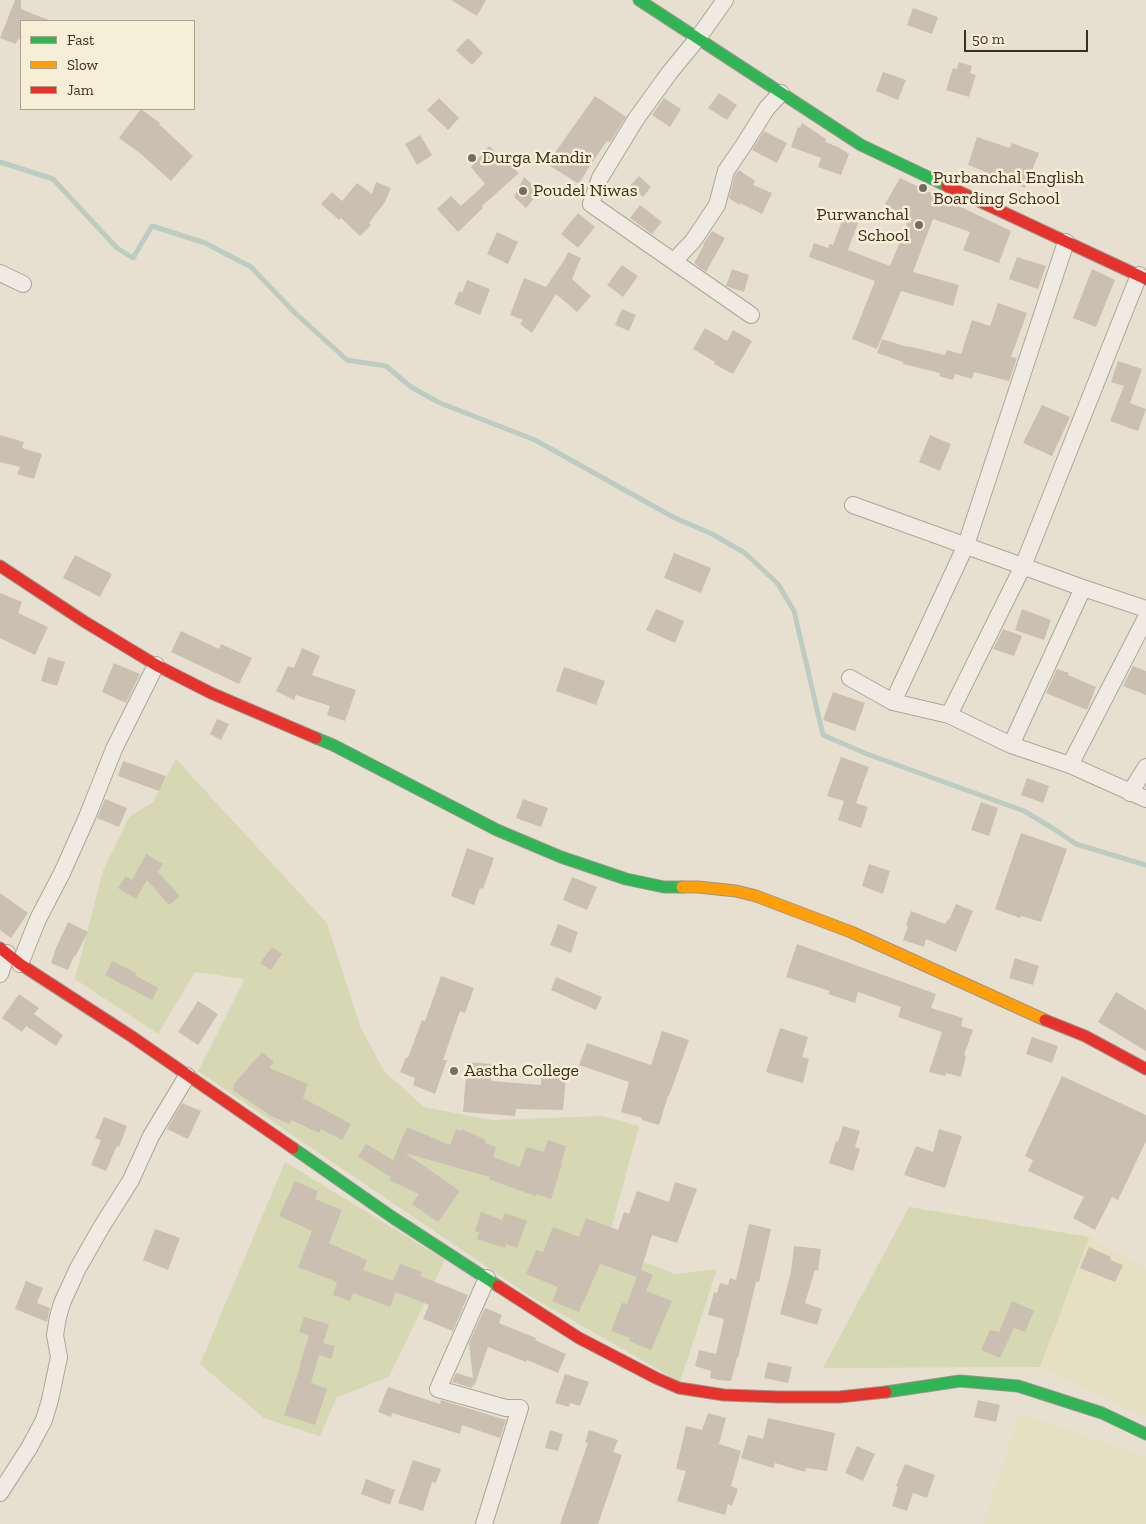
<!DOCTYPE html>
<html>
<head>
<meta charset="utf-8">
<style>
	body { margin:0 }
	#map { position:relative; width:1146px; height:1524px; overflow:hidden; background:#e7e0d1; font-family:"Zilla Slab",serif }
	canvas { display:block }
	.legend { position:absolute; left:20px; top:20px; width:175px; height:90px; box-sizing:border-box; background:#f7eed8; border:1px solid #ada18e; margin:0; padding:6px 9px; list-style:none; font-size:15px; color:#3d2e20 }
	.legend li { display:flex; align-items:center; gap:10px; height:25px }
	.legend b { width:25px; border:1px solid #ada18e }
	.scale { position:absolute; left:964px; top:30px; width:124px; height:22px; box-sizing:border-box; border:2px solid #3d2e20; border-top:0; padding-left:6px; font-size:15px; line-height:18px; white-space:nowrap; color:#3d2e20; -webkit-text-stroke:4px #f7eed8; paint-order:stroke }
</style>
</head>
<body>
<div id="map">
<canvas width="1146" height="1524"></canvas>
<ul class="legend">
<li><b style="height:6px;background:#30b455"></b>Fast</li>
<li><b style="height:6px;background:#ff9f0a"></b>Slow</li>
<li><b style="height:6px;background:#e5322d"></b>Jam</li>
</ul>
<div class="scale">50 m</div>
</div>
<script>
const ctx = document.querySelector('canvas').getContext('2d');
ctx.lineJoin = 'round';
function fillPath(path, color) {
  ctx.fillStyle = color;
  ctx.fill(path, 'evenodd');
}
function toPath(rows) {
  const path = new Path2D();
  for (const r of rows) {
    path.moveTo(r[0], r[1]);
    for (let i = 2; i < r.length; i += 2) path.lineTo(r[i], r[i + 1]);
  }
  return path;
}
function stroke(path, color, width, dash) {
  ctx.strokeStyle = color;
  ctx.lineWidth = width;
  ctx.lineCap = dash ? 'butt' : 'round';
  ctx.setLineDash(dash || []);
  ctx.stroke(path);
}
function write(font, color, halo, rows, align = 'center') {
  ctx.font = font + ' "Zilla Slab",serif';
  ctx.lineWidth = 5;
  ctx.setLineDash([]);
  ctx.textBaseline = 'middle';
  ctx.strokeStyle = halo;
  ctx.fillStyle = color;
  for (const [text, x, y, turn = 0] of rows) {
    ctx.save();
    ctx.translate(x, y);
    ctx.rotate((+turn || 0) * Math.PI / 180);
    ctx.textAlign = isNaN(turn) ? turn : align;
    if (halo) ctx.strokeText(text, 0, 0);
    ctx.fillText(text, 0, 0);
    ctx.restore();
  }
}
fillPath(toPath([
	[1089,1237,1146,1269,1146,1417,1040,1367],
	[1020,1413,1146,1457,1146,1524,983,1524]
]), '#e6dfc2');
fillPath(toPath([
	[176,759,327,923,360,1026,384,1071,424,1107,492,1120,603,1116,639,1126,606,1248,675,1274,717,1269,680,1382,530,1296,198,1071,245,979,195,972,158,1034,75,979,103,871,129,817,153,802],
	[285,1162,445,1260,389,1377,337,1397,320,1436,264,1418,200,1364],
	[909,1207,1089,1237,1040,1367,823,1368]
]), '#d6d7b3');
stroke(toPath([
	[0,162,53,179,117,248,133,258,152,226,205,243,251,267,295,313,347,360,386,366,411,387,440,403,535,440,673,517,712,534,745,553,778,584,794,611,823,735,867,754,1024,811,1054,829,1076,844,1146,865]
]), '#bcccc2', 5);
fillPath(toPath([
	[15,0,21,0,21,9,51,21,21,21,21,40,18,39,16,44,0,38],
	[451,0,486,0,477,16],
	[913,8,938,17,932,34,907,25],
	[468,38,483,53,472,65,456,50],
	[959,62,972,66,970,73,976,75,969,97,946,90,953,68,957,69],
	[883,72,906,80,898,100,876,91],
	[719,93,737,105,727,120,708,108],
	[595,96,626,117,610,142,607,141,589,167,579,184,547,164],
	[439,98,459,118,448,130,427,110],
	[664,98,681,109,670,127,652,115],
	[141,109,160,123,159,124,193,156,171,181,141,154,119,138],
	[802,123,826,139,825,142,838,147,849,154,841,175,818,167,821,158,791,147,798,127,800,128],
	[764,131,787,143,777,163,752,150],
	[420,135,432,155,417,165,405,144],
	[977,137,1010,148,1012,143,1039,153,1025,188,968,165],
	[489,146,519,173,482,206,483,208,458,232,437,209,451,196,461,206,485,184,471,167],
	[739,170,755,181,753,185,772,193,762,214,740,203,739,205,729,198,735,175],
	[639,176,651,187,643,197,630,186],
	[524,177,540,191,526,208,514,197],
	[900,178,1011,231,999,263,963,250,970,232,933,219,913,272,959,285,953,306,901,291,877,349,852,339,875,281,809,257,814,243,828,248,830,244,833,245,843,218,858,223,848,250,890,266,909,219,885,204],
	[376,182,391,188,385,202,369,223,371,225,360,236,341,218,339,220,321,204,332,192,342,201,357,183,372,194],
	[640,205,662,222,652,234,630,218],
	[578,213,595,227,578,248,561,234],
	[712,231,725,238,706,272,694,263,704,245,703,244],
	[497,232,518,242,508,264,487,254],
	[568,252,581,258,572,279,591,296,577,312,556,294,532,333,520,324,523,320,510,315,524,278,546,287,565,259],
	[1017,257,1046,266,1038,289,1009,279],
	[622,265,638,276,623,297,607,285],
	[732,269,749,275,744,292,726,286],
	[1092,269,1115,280,1096,327,1073,318],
	[467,280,490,289,480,315,454,304,459,291,462,293],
	[998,303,1027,313,1011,357,1017,358,1009,381,974,372,972,379,955,374,953,380,939,376,940,373,903,364,903,362,877,353,882,339,907,347,907,346,945,355,947,350,961,354,972,320,990,326],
	[622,309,636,315,629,331,615,325],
	[705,328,727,341,733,330,752,341,733,374,714,364,715,362,693,349],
	[1118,361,1142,369,1130,403,1146,409,1138,431,1110,421,1124,386,1111,382],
	[1042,405,1070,417,1052,456,1023,443],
	[0,435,24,442,22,448,42,454,34,479,17,474,20,467,0,462],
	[930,435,951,444,940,471,919,462],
	[674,553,711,568,701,593,664,578],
	[75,555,112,574,100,597,63,578],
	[0,593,22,602,18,613,48,627,35,655,0,638],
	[656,609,684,621,675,643,646,630],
	[1022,609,1051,620,1044,640,1015,630],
	[1003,629,1022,636,1014,656,993,649],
	[181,631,219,649,221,644,252,658,239,684,171,652],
	[302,648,320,656,312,675,356,690,345,721,327,715,330,706,296,695,294,700,276,691,288,666,294,668],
	[48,657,65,662,57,686,41,681],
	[114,663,140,674,126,703,102,692],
	[1133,666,1146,671,1146,695,1123,686],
	[564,667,605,681,596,705,556,691],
	[1057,669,1069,673,1068,675,1096,687,1087,710,1046,693],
	[833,692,865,703,855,731,823,720],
	[217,719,229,724,221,740,210,734],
	[841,757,869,767,856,803,868,807,861,828,838,820,844,801,827,796],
	[123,761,166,776,159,791,118,776],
	[1027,778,1049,786,1043,803,1021,795],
	[105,799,127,808,119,827,97,818],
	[523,799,548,808,541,827,516,818],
	[981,802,998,808,989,836,971,830],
	[1021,833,1067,849,1041,922,1021,916,1020,918,995,909],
	[467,848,494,858,483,889,480,888,474,905,451,896],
	[146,854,163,864,158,872,180,896,169,905,147,880,136,899,118,888,126,876,132,880],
	[869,864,890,871,883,894,862,886],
	[572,877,597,887,587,910,563,900],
	[0,893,28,913,11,938,0,930],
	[956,904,973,911,956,952,926,939,924,947,903,940,908,926,906,925,911,911,945,924,948,919,949,920],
	[68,922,88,932,75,957,74,956,68,970,51,963,56,948],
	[558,924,578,932,571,953,550,945],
	[797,944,936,994,931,1008,963,1018,961,1026,973,1030,964,1055,966,1056,961,1077,946,1073,945,1076,929,1072,942,1032,898,1017,901,1007,858,992,855,1003,828,994,830,991,786,977],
	[272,947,282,954,271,970,260,963],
	[1015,958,1039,966,1033,985,1009,978],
	[112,961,136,973,135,975,158,988,152,1000,105,975],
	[441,976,474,988,465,1013,460,1011,443,1060,447,1060,435,1094,413,1085,415,1078,400,1072,406,1057,408,1058,422,1020,425,1021],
	[556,977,602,997,596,1010,551,990],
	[1116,992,1146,1010,1146,1051,1098,1022],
	[19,994,39,1008,34,1014,63,1035,56,1046,26,1026,22,1032,2,1018],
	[198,1001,218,1014,198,1045,178,1032],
	[780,1028,808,1037,802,1057,809,1059,803,1083,766,1072],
	[662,1031,689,1040,669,1096,668,1096,659,1125,642,1120,642,1118,621,1112,629,1082,579,1065,587,1043,651,1065],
	[1032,1037,1058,1046,1052,1063,1026,1054],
	[262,1052,274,1062,269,1068,308,1084,303,1098,351,1124,342,1140,321,1129,319,1133,291,1120,289,1124,271,1116,233,1090,234,1084],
	[467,1062,492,1064,491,1081,541,1085,542,1065,567,1067,563,1110,516,1109,515,1116,463,1112],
	[1062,1076,1146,1115,1146,1141,1118,1200,1112,1197,1095,1230,1073,1218,1084,1197,1028,1171,1033,1160,1025,1156],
	[182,1103,201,1111,188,1139,167,1129],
	[104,1117,127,1126,119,1147,117,1146,106,1171,91,1165,101,1140,95,1138],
	[843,1126,860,1131,855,1147,860,1149,853,1171,829,1163,836,1141,838,1142],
	[407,1127,450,1145,456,1129,461,1131,462,1129,486,1140,485,1143,496,1147,493,1157,520,1167,526,1147,544,1152,548,1140,566,1146,561,1164,562,1164,551,1199,537,1194,536,1196,515,1189,489,1179,490,1177,405,1153,460,1191,438,1222,412,1204,419,1194,389,1180,391,1177,358,1157,366,1144,393,1160],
	[939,1129,962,1136,945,1188,904,1175,916,1146,933,1152],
	[295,1181,318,1191,315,1199,342,1210,329,1243,367,1260,363,1270,393,1281,400,1264,422,1272,420,1276,468,1295,453,1331,423,1319,429,1305,396,1292,390,1307,353,1293,350,1301,333,1295,337,1282,298,1267,312,1231,279,1216],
	[675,1182,697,1189,677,1243,652,1235,641,1270,653,1275,646,1291,672,1301,651,1350,629,1341,630,1338,611,1331,622,1303,627,1304,637,1277,600,1264,579,1312,552,1301,558,1287,526,1274,536,1250,543,1252,553,1227,579,1237,586,1218,618,1230,624,1212,629,1214,637,1191,669,1202],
	[481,1212,502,1220,505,1213,527,1221,517,1248,506,1244,505,1248,477,1239,479,1232,475,1231],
	[749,1224,771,1229,759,1282,756,1282,738,1358,737,1358,731,1381,718,1380,710,1378,711,1371,695,1366,699,1350,716,1354,724,1319,708,1315,714,1292,717,1293,720,1283,728,1285,730,1278,736,1280],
	[155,1229,180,1238,168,1270,143,1260],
	[794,1246,821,1249,818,1271,815,1270,805,1303,822,1309,817,1325,780,1314,791,1272],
	[1089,1247,1111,1257,1110,1260,1123,1265,1115,1282,1080,1268],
	[26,1281,43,1288,37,1303,50,1308,47,1322,15,1309],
	[1012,1301,1034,1311,1025,1332,1014,1328,1000,1358,981,1350,990,1330,999,1332],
	[485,1308,502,1315,499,1323,536,1338,535,1340,566,1354,558,1373,527,1360,526,1362,488,1347,474,1387,474,1383,472,1388,452,1382,456,1373,473,1378,469,1343],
	[304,1317,329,1324,323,1343,335,1346,331,1359,319,1355,311,1383,327,1389,315,1425,284,1415,301,1364,300,1364,309,1335,299,1332],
	[768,1362,792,1367,788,1383,764,1378],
	[565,1374,589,1382,580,1406,570,1403,569,1407,555,1403],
	[388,1387,440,1404,441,1400,506,1420,500,1438,462,1425,460,1434,392,1413,391,1417,378,1412],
	[978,1400,1000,1405,996,1422,974,1417],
	[708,1413,726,1418,719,1444,741,1451,731,1486,738,1489,732,1506,728,1504,725,1515,677,1501,686,1471,676,1469,686,1426,702,1430],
	[768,1418,835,1433,827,1471,806,1468,805,1472,775,1463,773,1468,741,1458,748,1435,763,1439],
	[550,1430,563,1434,558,1451,545,1448],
	[589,1430,618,1440,613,1452,622,1455,598,1524,560,1524,588,1443,585,1442],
	[857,1446,875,1454,863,1481,845,1473],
	[413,1460,441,1469,436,1483,432,1482,423,1511,398,1503],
	[905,1464,935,1475,927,1498,913,1493,907,1511,892,1506,898,1487,896,1486],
	[366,1479,395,1490,390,1505,361,1494]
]), '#cbbfb2');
const street = toPath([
	[725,0,698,38,670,72,636,119,600,178,591,204,751,315],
	[674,261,693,241,717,205,726,171,743,146,767,108,781,93],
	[0,273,23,284],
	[853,505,1083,588,1146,609],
	[850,678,893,702,949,715,1011,745,1070,765,1146,799],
	[893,702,966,545,1066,242],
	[949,715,1023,566,1139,275],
	[1011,745,1083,588],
	[1070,765,1146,618],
	[1130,793,1146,767],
	[20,964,38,919,62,873,87,817,114,749,156,665],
	[0,974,7,953],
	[0,1493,29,1448,44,1420,50,1400,59,1357,55,1335,58,1317,62,1303,78,1268,102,1226,131,1180,151,1136,187,1076],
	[484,1524,520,1408,506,1408,438,1389,487,1278]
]);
const fast = toPath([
	[639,0,861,145,947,186],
	[316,738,333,745,497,830,561,857,626,879,664,887,682,887],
	[293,1148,392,1217,498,1286],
	[886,1392,960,1381,1018,1386,1102,1413,1146,1434]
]);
const slow = toPath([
	[682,887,698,887,736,891,756,896,851,932,1045,1020]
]);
const jam = toPath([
	[947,186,1146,279],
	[0,566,85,622,156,665,211,693,316,738],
	[0,948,20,964,131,1036,293,1148],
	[1045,1020,1085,1036,1146,1069],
	[498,1286,579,1338,656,1378,679,1388,724,1395,779,1397,839,1397,886,1392]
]);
stroke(street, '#ada599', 18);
stroke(fast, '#9c958a', 13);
stroke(slow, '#9c958a', 13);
stroke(jam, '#9c958a', 13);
stroke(street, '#efebe3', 16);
stroke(fast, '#30b455', 11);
stroke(slow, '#ff9f0a', 11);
stroke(jam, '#e5322d', 11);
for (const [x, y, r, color] of [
	[472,158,5,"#786c5e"],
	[923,188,5,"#786c5e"],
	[523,191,5,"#786c5e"],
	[919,225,5,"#786c5e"],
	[454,1071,5,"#786c5e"]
]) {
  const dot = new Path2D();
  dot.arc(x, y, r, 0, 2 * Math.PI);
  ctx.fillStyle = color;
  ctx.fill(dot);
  stroke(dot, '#f7eed8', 2);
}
write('18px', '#3d2e20', '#f7eed8', [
	["Durga Mandir",482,158],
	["Purbanchal English",933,178],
	["Boarding School",933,199],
	["Poudel Niwas",533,191],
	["Purwanchal",909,215,"right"],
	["School",909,236,"right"],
	["Aastha College",464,1071]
], 'left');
</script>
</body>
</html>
